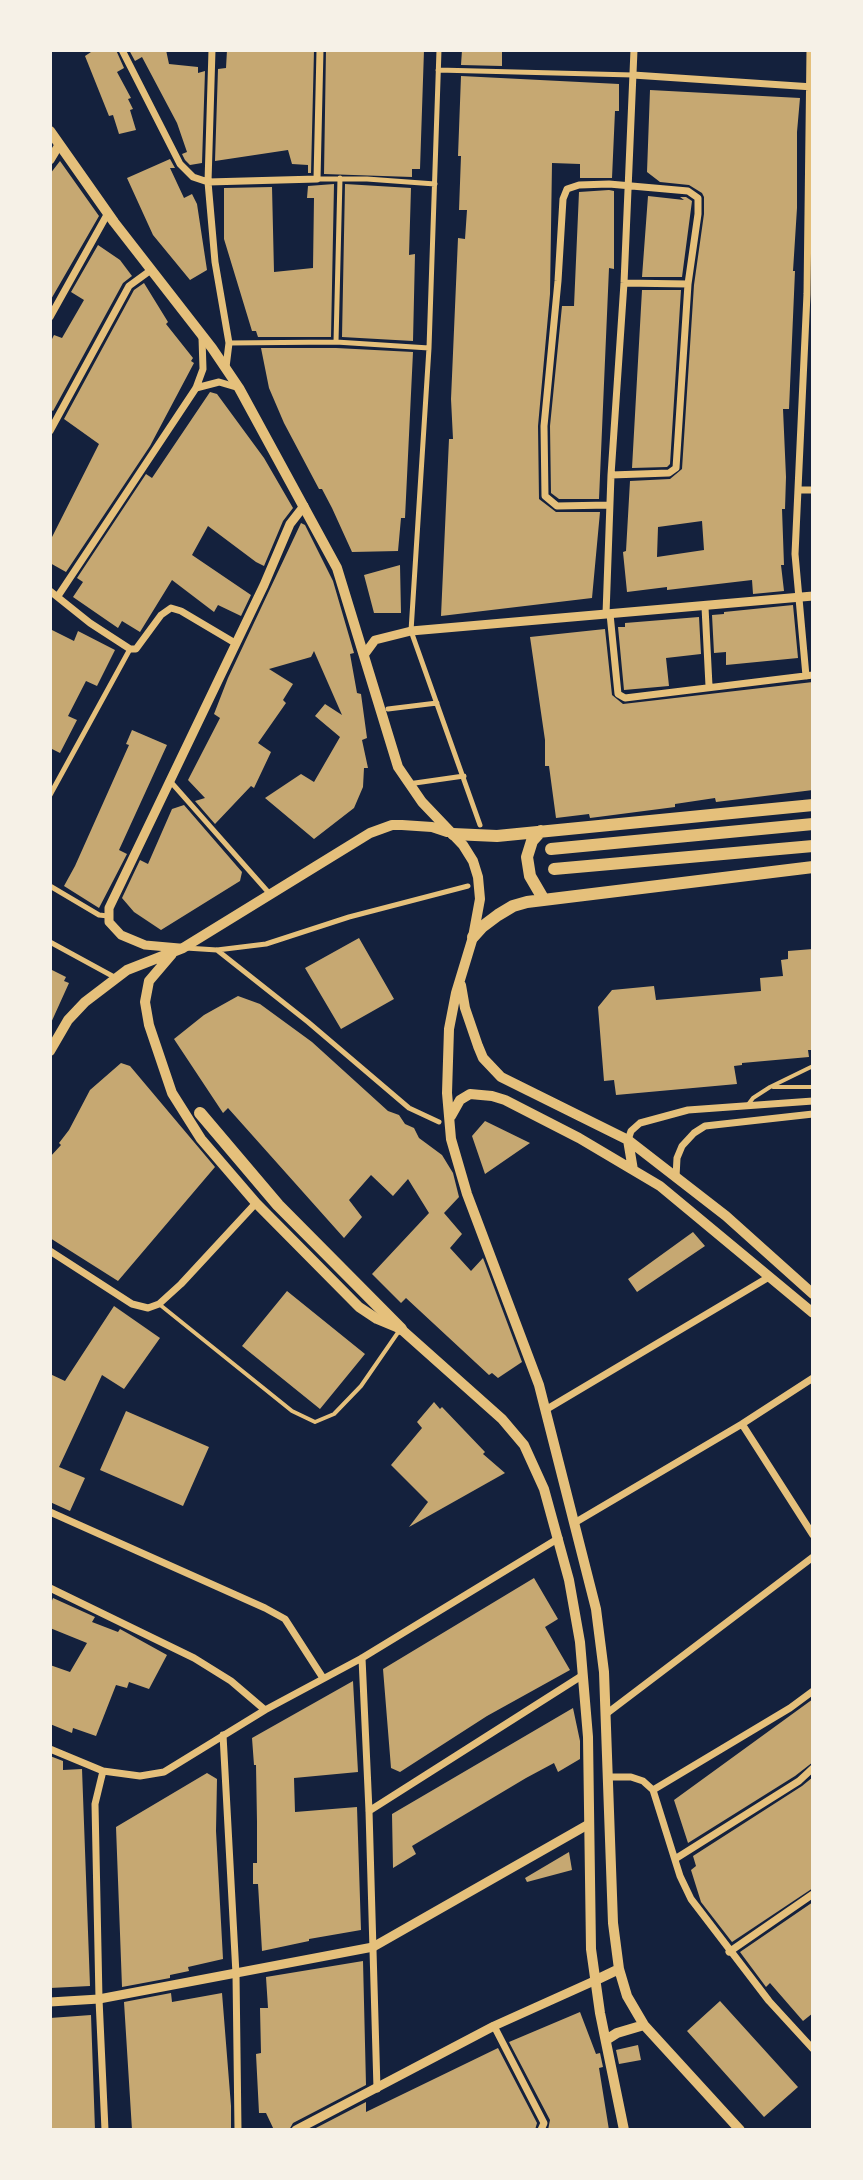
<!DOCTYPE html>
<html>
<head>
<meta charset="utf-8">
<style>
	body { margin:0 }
	#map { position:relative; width:863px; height:2180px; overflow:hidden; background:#14213d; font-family:"Archivo Narrow",sans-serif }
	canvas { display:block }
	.frame { position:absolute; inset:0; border:52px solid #f6f1e7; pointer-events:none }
</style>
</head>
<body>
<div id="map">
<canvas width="863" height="2180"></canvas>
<div class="frame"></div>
</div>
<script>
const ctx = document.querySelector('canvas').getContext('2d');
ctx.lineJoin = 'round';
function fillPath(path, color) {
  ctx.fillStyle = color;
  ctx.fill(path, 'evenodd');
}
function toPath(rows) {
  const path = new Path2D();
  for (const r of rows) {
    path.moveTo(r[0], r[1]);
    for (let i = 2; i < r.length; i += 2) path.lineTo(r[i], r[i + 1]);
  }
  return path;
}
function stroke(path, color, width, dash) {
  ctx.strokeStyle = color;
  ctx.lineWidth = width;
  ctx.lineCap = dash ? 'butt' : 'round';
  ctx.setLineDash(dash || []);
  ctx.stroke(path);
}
fillPath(toPath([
	[94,50,116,50,124,68,117,72,131,98,128,99,133,109,130,110,136,130,119,134,113,115,109,116,85,56],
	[129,50,166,50,169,64,198,67,198,73,205,71,202,163,190,165,185,160,182,154,187,152,177,123,142,57,135,61],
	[227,50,314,50,311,173,308,173,308,165,292,164,288,150,215,161,218,69,226,68],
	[326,50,424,50,420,169,412,169,412,177,324,174],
	[462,50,502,50,502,66,461,65],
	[461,76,619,84,619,111,615,111,612,178,580,178,580,164,552,163,550,294,538,426,539,499,556,512,600,512,592,598,441,616,449,439,453,439,451,399,458,238,465,239,467,210,459,210,461,156,458,156],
	[650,90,800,98,797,132,797,208,793,271,795,271,789,409,783,409,786,477,785,509,782,509,784,565,781,565,784,591,753,594,752,580,667,590,667,587,627,592,623,552,626,551,630,481,670,479,682,469,694,285,704,214,704,197,702,193,689,185,660,182,647,172],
	[702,521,704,550,657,557,658,527],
	[170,159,175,168,170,168,184,198,192,194,197,204,207,270,190,280,153,235,127,178],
	[60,161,99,216,50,301,50,174],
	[334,184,331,337,258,337,256,331,252,331,224,239,224,188,272,187,274,272,313,268,314,198,307,198,308,186],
	[345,184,411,188,409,255,415,254,413,341,342,337],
	[609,190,614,191,614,269,609,268,599,499,559,499,551,493,550,426,562,306,574,306,579,192],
	[648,196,684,200,680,197,686,197,692,201,682,277,642,277],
	[98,245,120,260,132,276,123,283,53,411,50,409,50,343,54,335,62,338,84,300,71,292],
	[144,283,168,322,166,324,193,358,191,361,194,363,150,446,66,572,50,563,50,541,99,444,64,419,134,290],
	[642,290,681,290,670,464,667,467,632,468],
	[261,348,336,348,413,352,405,518,401,518,398,551,352,552,332,508,322,489,319,489,284,423,269,388],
	[210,392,217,394,264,458,293,508,283,521,264,566,256,562,208,526,192,555,251,595,241,616,218,605,214,612,172,580,140,632,122,621,118,628,73,597,83,582,77,578,146,474,152,478],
	[301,523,305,525,333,581,354,653,350,654,357,693,361,694,367,738,362,740,368,768,364,768,363,787,354,808,314,839,265,798,301,774,314,782,340,737,315,716,325,704,342,715,314,651,311,657,269,669,293,684,283,700,286,703,258,743,271,752,254,788,251,786,215,824,195,801,205,798,188,780,220,718,214,714,228,678],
	[400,565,401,613,374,613,364,575],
	[793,605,798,658,726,665,726,652,714,653,712,615,724,614,724,612],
	[699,617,701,654,666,658,669,686,624,690,618,627,625,627,625,623],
	[50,629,74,641,78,631,115,650,97,686,86,681,68,716,77,720,60,753,50,748],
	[605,629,612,695,623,704,813,682,813,790,716,802,715,798,675,804,675,807,590,818,589,814,556,818,549,766,545,766,545,740,530,637],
	[132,730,167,745,119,850,127,854,99,908,64,886,75,866,129,745,126,744],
	[184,805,242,872,240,881,161,930,134,912,122,898,140,860,148,864,172,809],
	[359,938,394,999,341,1029,305,968],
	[813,949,813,1050,808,1050,809,1057,742,1063,742,1065,734,1066,737,1084,616,1095,614,1080,604,1081,598,1007,612,990,654,986,656,1000,761,991,760,978,783,976,781,960,788,959,788,951],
	[50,969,66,977,64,981,69,983,50,1025],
	[238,996,260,1004,312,1042,388,1111,399,1115,405,1124,414,1128,419,1138,442,1155,453,1173,459,1197,444,1213,462,1234,450,1248,471,1271,483,1258,522,1362,498,1378,492,1373,489,1375,406,1298,401,1303,372,1274,429,1213,408,1179,393,1196,371,1175,349,1200,362,1217,344,1238,228,1108,223,1113,174,1039,204,1015],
	[121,1063,130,1066,215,1167,118,1281,50,1238,50,1157,61,1145,59,1143,69,1130,90,1090],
	[485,1121,530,1143,485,1174,472,1136],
	[693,1232,705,1246,637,1292,628,1279],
	[287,1291,365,1354,320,1409,242,1346],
	[114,1306,160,1338,124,1389,102,1375,59,1467,85,1478,70,1511,50,1502,50,1374,65,1381],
	[434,1402,440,1409,442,1407,485,1452,483,1454,505,1473,409,1527,428,1502,391,1465,422,1428,417,1422],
	[126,1411,209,1447,183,1506,100,1470],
	[534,1578,558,1619,545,1627,570,1670,487,1716,400,1772,391,1768,383,1669],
	[53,1598,95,1617,92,1622,118,1632,120,1629,167,1655,149,1689,129,1682,127,1688,116,1685,96,1736,73,1728,72,1733,50,1724,50,1665,70,1672,87,1643,50,1628,50,1606],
	[353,1681,358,1772,294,1778,295,1812,357,1807,361,1930,309,1939,309,1941,262,1951,258,1884,253,1884,253,1863,257,1863,257,1822,256,1765,254,1765,252,1738],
	[813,1699,813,1762,795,1776,688,1843,674,1800],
	[573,1708,580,1741,580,1759,558,1772,554,1763,526,1778,412,1846,416,1854,393,1868,392,1814],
	[50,1756,63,1761,63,1770,82,1769,90,1986,50,1988],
	[207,1773,217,1779,216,1831,223,1959,188,1967,189,1971,170,1975,170,1978,122,1987,116,1827],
	[813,1777,813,1888,732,1942,701,1902,691,1870,696,1866,693,1856,802,1786],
	[569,1852,572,1870,527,1882,525,1878],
	[813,1902,813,2013,803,2021,770,1983,766,1987,740,1952],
	[363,1961,366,2085,293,2123,289,2130,274,2130,266,2113,259,2113,256,2054,261,2053,260,2008,268,2008,266,1977],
	[171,1993,172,2002,222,1993,231,2106,231,2128,229,2130,132,2130,124,2002],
	[720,2001,798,2087,764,2117,687,2031],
	[580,2012,596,2054,600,2053,603,2067,599,2068,609,2130,548,2130,550,2120,509,2042],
	[91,2015,95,2130,50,2130,50,2018],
	[638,2045,641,2060,619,2064,616,2050],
	[498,2048,537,2123,535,2130,312,2130,366,2102,366,2112]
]), '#c6a872');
stroke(toPath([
	[773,1087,813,1087],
	[747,1106,753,1098,770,1087,813,1066],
	[159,1304,292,1411,315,1422,334,1414,361,1386,399,1331]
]), '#e5c07b', 4);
stroke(toPath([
	[439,50,429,348,411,631,480,825],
	[438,70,633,75],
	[317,179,367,179,435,184],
	[336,342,340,178],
	[229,343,336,342,429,348],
	[388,709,437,703],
	[170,781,269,893],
	[408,784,464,776],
	[50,795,130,649],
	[50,886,99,915,108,916],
	[50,942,116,978],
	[186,948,217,950,266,944,349,917,468,886],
	[217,950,308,1022,409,1108,439,1122]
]), '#e5c07b', 5);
stroke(toPath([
	[122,50,180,164,193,177,208,182,317,179,320,50],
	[212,50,208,182,215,262,229,343,226,367],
	[633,75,813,87],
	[624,283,688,284],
	[50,317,108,213],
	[196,388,219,382,236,387],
	[50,431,129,286,151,270],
	[800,490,813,490],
	[609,505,557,506,545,496,544,426,558,281,563,199,567,189,579,185,609,184,688,191,698,198,698,214,688,284,676,468,669,473,611,475],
	[50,591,90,623,130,649,136,649,161,615,171,608,181,611,235,643],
	[58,596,196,388,203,369,202,338],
	[705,607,709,686],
	[606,614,611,475,624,283,634,50],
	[610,614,618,694,625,698,813,675],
	[806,676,795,554,807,294,810,50],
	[628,1140,631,1131,640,1123,688,1110,813,1101],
	[676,1177,677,1158,682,1146,694,1133,705,1126,813,1114],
	[50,1251,132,1304,148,1308,159,1304,181,1284,256,1203],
	[547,1409,769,1277],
	[742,1424,813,1535],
	[50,1512,265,1608,285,1619,323,1678],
	[576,1522,742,1424,813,1378],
	[50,1588,194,1658,231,1681,265,1710],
	[362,1658,369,1811,377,2089],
	[606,1714,813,1557],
	[223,1735,236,1974,238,2130],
	[50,1749,103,1771,140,1776,164,1772,265,1710,362,1658,559,1538],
	[103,1771,95,1804,99,1999,105,2130],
	[610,1777,631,1777,643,1781,653,1790],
	[653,1790,680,1876,691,1899,769,2001,813,2049],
	[653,1790,790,1708,813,1691],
	[369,1811,583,1675],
	[675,1859,799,1781,813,1768],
	[729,1952,813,1894],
	[494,2026,544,2123,541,2130]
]), '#e5c07b', 7);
stroke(toPath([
	[50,160,59,145],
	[364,655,375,640,411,631,813,596],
	[179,948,145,945,121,935,109,922,109,908,264,585,290,524,304,506],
	[50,2002,99,1999,373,1947,589,1824],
	[296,2130,494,2026,594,1981]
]), '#e5c07b', 9);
stroke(toPath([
	[50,131,114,222,212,348,239,388,337,568,398,767,422,802,463,845,473,861,478,877,480,899,473,937,456,993,449,1029,447,1093,451,1139,467,1194,539,1385,596,1609,604,1672,613,1923,619,1969,627,1996,644,2025,740,2130],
	[172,954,149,981,145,1002,149,1025,172,1093,201,1139,256,1203,359,1307,377,1319,401,1329,502,1419,524,1445,544,1489,569,1580,580,1642,588,1737,591,1949,600,2013,624,2130],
	[461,985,465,1008,478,1046,483,1058,501,1077,628,1140,726,1216,813,1294],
	[50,1051,68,1020,85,1002,127,970,183,948,370,833,392,825,402,825,432,827,447,832],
	[451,1116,460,1100,470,1094,492,1096,505,1100,579,1138,660,1186,813,1313],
	[628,1140,633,1170],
	[594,1981,619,1969],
	[606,2040,617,2033,644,2025]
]), '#e5c07b', 10);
stroke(toPath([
	[541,831,532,841,527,857,530,876,544,900],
	[453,834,497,836,813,805],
	[551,849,813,824],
	[554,869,813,846],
	[473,937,482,927,498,915,513,906,527,902,813,867],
	[200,1113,278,1205,401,1329]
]), '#e5c07b', 12);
</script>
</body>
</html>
